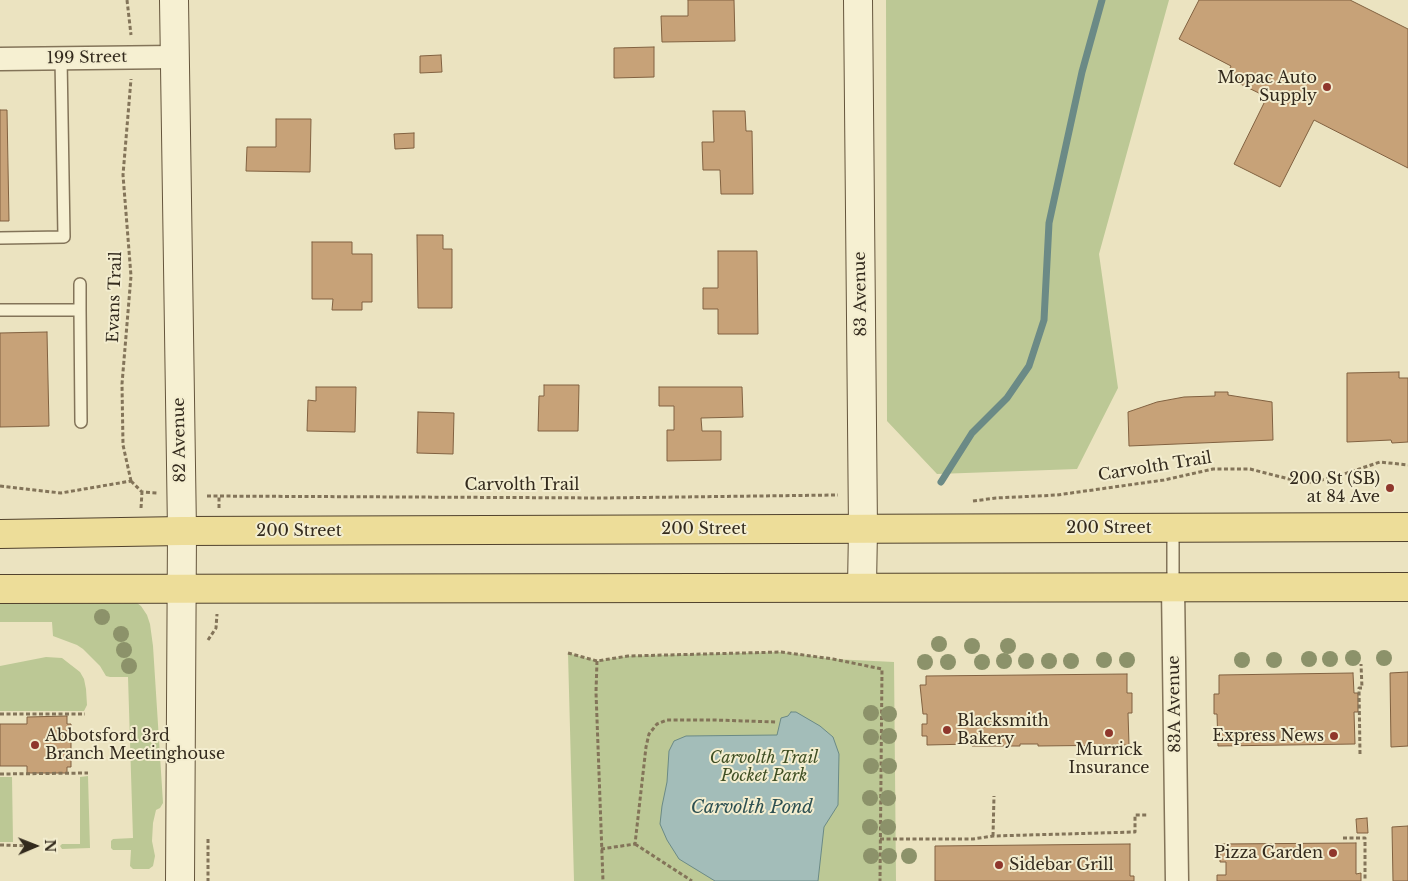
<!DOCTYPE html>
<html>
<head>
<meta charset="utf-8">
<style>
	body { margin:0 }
	#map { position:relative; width:1408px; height:881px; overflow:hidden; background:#ebe3c0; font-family:"Libre Baskerville",serif }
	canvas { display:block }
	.north { position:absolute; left:10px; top:821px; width:50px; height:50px; -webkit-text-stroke:4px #f3edcf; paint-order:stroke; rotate:89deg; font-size:14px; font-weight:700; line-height:20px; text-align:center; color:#332a1d }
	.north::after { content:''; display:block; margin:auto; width:18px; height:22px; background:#332a1d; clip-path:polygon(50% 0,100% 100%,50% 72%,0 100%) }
</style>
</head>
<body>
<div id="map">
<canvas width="1408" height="881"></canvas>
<div class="north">N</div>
</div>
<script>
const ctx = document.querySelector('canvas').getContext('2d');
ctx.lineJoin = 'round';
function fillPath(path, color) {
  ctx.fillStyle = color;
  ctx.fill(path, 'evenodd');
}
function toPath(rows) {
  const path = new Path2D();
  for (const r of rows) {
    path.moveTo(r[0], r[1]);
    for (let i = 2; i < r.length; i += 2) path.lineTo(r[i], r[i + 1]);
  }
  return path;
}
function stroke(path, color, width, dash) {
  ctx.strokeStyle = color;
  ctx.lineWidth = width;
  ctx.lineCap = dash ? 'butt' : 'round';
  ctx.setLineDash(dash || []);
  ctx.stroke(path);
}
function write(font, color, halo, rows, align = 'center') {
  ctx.font = font + ' "Libre Baskerville",serif';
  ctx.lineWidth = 4;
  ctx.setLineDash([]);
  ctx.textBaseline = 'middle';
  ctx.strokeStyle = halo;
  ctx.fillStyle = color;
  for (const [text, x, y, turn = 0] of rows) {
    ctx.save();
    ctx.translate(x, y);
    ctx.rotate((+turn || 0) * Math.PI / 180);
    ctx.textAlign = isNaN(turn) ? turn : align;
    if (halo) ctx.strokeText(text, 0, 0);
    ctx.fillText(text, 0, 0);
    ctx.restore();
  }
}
fillPath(toPath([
	[886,0,1169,0,1099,254,1118,388,1077,469,937,474,887,421],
	[0,599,133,600,141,606,147,615,150,624,153,646,163,803,160,808,156,810,153,823,152,841,155,856,153,866,149,869,133,869,130,866,131,850,113,850,111,848,111,841,113,839,133,838,128,677,110,677,106,676,100,666,83,649,77,645,53,636,52,622,0,622],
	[781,652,833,659,894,662,896,881,574,881,568,653,597,661,628,656],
	[46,657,62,658,80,672,84,679,86,689,87,705,84,711,0,711,0,666],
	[88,776,90,848,62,849,60,846,62,844,80,844,80,777],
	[0,777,12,777,13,842,0,842]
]), '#bcc895');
const water = toPath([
	[791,712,796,712,820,726,833,737,839,754,838,805,824,827,818,881,715,881,679,859,667,840,660,824,662,806,667,782,669,751,674,741,686,736,777,735,781,718,788,716,791,712]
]);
fillPath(water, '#a3bdb9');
stroke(water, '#6b8a86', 1);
stroke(toPath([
	[941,482,972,433,1007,398,1029,366,1044,320,1049,223,1082,72,1102,0]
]), '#6b8a86', 7);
const building = toPath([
	[688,0,734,0,735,41,662,42,661,16,688,16,688,0],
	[1199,0,1350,0,1408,29,1408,168,1314,120,1280,187,1234,164,1267,97,1226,77,1231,66,1179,39,1199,0],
	[654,47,654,77,614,78,614,48,654,47],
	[441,55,442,72,420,73,420,56,441,55],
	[0,110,7,110,9,221,0,221,0,110],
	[713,111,745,111,746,131,752,131,753,194,721,194,720,170,703,170,702,142,714,142,713,111],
	[276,119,311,119,310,172,246,171,247,147,276,147,276,119],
	[414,133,414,148,395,149,394,134,414,133],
	[417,235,443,235,443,249,452,249,452,308,418,308,417,235],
	[312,242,352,242,352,254,372,254,372,302,362,302,362,310,332,310,333,299,312,299,312,242],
	[718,251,757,251,758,334,718,334,718,309,703,309,703,288,718,288,718,251],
	[47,332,49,426,0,427,0,333,47,332],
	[1399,372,1399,378,1408,378,1408,442,1392,443,1391,440,1347,442,1347,373,1399,372],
	[544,385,579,385,578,431,538,431,539,396,544,396,544,385],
	[316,387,356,387,355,432,307,431,308,400,316,401,316,387],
	[659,387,742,387,743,417,701,418,702,431,721,431,721,460,667,461,667,430,674,430,674,406,659,406,659,387],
	[1215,392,1228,392,1228,395,1272,402,1273,440,1129,446,1128,412,1157,402,1184,397,1215,396,1215,392],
	[418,412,454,413,453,454,417,453,418,412],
	[1408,672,1408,746,1391,747,1390,673,1408,672],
	[1353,673,1354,693,1358,693,1358,712,1354,712,1355,744,1218,746,1217,714,1214,714,1214,694,1219,694,1219,675,1353,673],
	[1127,674,1127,693,1132,693,1132,713,1128,713,1129,745,1038,746,1038,744,1020,744,1020,746,972,746,972,744,927,745,927,736,922,736,922,724,927,724,927,714,923,714,920,685,926,685,926,676,1127,674],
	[67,716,67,724,71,724,71,767,67,767,67,773,27,773,27,766,0,766,0,724,27,724,27,717,67,716],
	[1367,818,1368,833,1357,833,1356,819,1367,818],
	[1408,826,1408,881,1393,881,1392,827,1408,826],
	[1356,843,1356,874,1361,873,1361,881,1217,881,1217,875,1226,875,1226,862,1220,862,1220,844,1356,843],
	[1130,844,1130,876,1134,876,1134,881,935,881,935,846,1130,844]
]);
fillPath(building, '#c7a278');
stroke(building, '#816140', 1);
const lane = toPath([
	[0,238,64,237,61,58],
	[80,284,80,310],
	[0,310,80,310,81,422],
	[1173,587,1173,528]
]);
const street = toPath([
	[0,59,174,57],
	[1173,587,1177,881]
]);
const secondary = toPath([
	[174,0,182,531,180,881],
	[858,0,863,529,862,587]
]);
const primary = toPath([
	[0,534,182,531,1408,527],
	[0,589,1408,587]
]);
stroke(lane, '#837459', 14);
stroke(street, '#837459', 25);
stroke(secondary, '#65553c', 30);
stroke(primary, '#51422d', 30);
stroke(toPath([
	[127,0,131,35],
	[131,481,142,492,158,493],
	[131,481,123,445,122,384,131,276,123,175,131,79],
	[0,486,61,493,131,481],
	[207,496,604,498,838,495],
	[973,501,996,498,1057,495,1164,480,1213,469,1250,469,1289,479,1310,482,1332,478,1380,462,1408,465],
	[141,508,142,492],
	[219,508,219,496],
	[208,640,216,628,217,614],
	[568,653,597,661,628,656,781,652,833,659,882,669,880,881],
	[597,661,596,692,603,881],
	[0,714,85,714],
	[1360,754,1359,688,1362,688,1361,664],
	[0,774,88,773],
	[993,836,994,796],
	[1343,838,1365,838,1365,881],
	[208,839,208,881],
	[880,839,973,839,993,836,1135,832,1135,815,1147,815],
	[635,844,692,881],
	[0,845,34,846],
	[601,849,635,844,646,747,649,734,657,724,667,720,715,720,776,722]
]), '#837459', 3, [4, 2.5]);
stroke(lane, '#f6f0d2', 11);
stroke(street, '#f6f0d2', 22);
stroke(secondary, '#f6f0d2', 28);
stroke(primary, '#eddd99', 28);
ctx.fillStyle = '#8c926a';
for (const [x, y] of [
	[102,617],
	[121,634],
	[939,644],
	[972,646],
	[1008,646],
	[124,650],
	[1353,658],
	[1384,658],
	[1309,659],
	[1330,659],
	[1104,660],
	[1127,660],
	[1242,660],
	[1274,660],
	[1004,661],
	[1026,661],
	[1049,661],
	[1071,661],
	[925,662],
	[948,662],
	[982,662],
	[129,666],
	[871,713],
	[889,714],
	[889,736],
	[871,737],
	[871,766],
	[889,766],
	[870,798],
	[888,798],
	[870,827],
	[888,827],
	[871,856],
	[889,856],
	[909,856]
]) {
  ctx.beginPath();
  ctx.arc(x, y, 8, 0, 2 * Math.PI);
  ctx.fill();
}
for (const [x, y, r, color] of [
	[1327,87,5,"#8f372c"],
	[1390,488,5,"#8f372c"],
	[947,730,5,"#8f372c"],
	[1109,733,5,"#8f372c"],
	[1334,736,5,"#8f372c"],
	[35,745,5,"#8f372c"],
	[1333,853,5,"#8f372c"],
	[999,865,5,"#8f372c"]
]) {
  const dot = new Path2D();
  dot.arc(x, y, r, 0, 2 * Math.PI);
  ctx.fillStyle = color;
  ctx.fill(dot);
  stroke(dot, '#f3edcf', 2);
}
write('16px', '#332a1d', '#f3edcf', [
	["199 Street",87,58,-1],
	["83 Avenue",861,294,-91],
	["Evans Trail",115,297,-88],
	["82 Avenue",180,440,-91],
	["Carvolth Trail",1155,467,-9],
	["Carvolth Trail",522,485],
	["200 Street",1109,528],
	["200 Street",704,529],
	["200 Street",299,531],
	["83A Avenue",1175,704,-91]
]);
write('16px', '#332a1d', '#f3edcf', [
	["Mopac Auto",1317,78],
	["Supply",1317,96],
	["200 St (SB)",1380,479],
	["at 84 Ave",1380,497],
	["Blacksmith",957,721,"left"],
	["Bakery",957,739,"left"],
	["Abbotsford 3rd",45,736,"left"],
	["Branch Meetinghouse",45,754,"left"],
	["Express News",1324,736],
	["Murrick",1109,750,"center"],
	["Insurance",1109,768,"center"],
	["Pizza Garden",1323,853],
	["Sidebar Grill",1009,865,"left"]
], 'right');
write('italic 16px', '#3f4f24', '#f3edcf', [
	["Carvolth Trail",764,758],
	["Pocket Park",764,776]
]);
write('italic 18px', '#2d5052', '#f3edcf', [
	["Carvolth Pond",752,808]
]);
</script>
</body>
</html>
